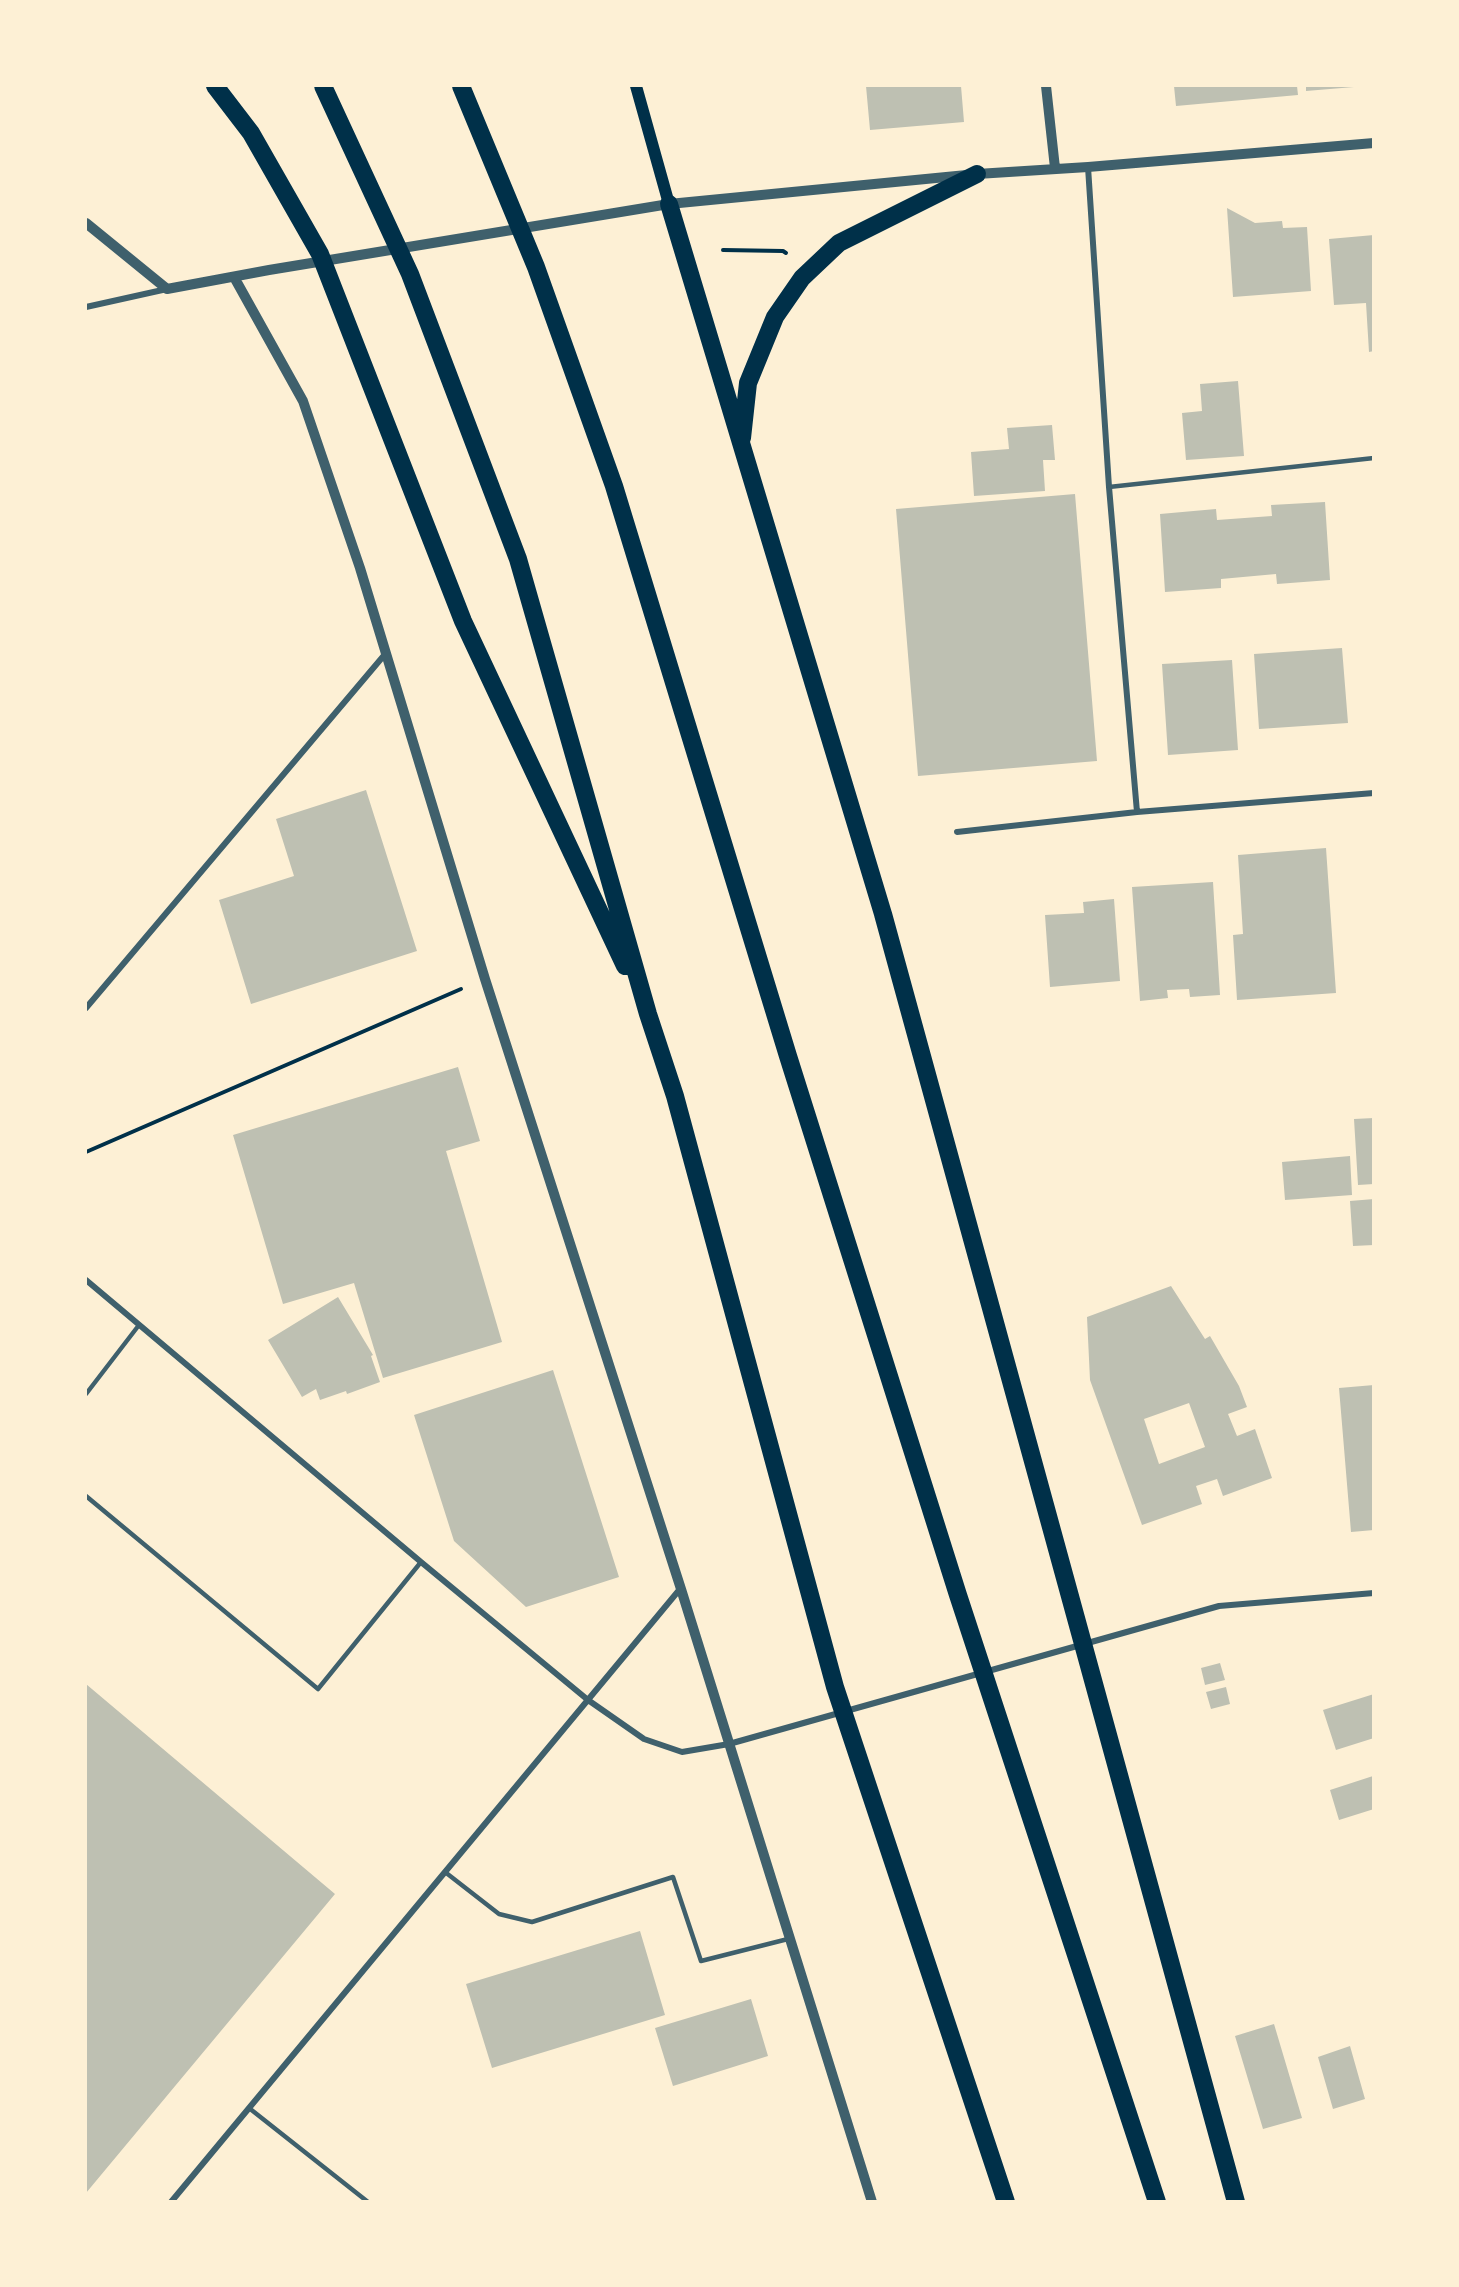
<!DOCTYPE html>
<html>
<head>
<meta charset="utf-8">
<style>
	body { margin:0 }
	#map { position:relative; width:1459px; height:2287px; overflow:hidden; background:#fdf0d5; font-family:Inter,sans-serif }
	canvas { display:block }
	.frame { position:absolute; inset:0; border:87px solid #fdf0d5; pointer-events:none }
</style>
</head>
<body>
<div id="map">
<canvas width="1459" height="2287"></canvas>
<div class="frame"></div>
</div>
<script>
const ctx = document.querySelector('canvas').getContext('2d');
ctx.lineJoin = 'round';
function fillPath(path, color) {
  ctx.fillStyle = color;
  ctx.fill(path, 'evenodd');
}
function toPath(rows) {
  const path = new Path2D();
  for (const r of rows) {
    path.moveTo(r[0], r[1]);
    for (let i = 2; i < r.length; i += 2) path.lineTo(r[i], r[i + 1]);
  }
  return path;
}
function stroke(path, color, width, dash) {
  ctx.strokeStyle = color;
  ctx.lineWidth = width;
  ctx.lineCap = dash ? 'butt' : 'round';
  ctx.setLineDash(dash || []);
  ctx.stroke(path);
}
fillPath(toPath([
	[866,86,961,86,964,122,870,130],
	[1174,86,1297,86,1298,95,1176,106],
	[1306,86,1354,86,1354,87,1306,91],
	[1227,208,1255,223,1282,221,1283,228,1307,227,1311,291,1233,297],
	[1374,235,1374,351,1369,352,1366,303,1334,305,1329,239],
	[1238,381,1244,456,1186,460,1182,413,1202,411,1200,384],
	[1052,425,1055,460,1043,460,1045,491,974,496,971,452,1009,449,1007,428],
	[1075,494,1097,761,918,776,896,509],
	[1325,502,1330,580,1277,584,1276,574,1221,579,1221,588,1165,592,1160,514,1216,509,1217,520,1272,516,1271,505],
	[1342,648,1348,723,1259,729,1254,654],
	[1232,660,1238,750,1168,755,1162,664],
	[366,790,417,951,251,1004,219,900,294,876,276,819],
	[1326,848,1336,993,1237,1000,1233,935,1243,934,1238,855],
	[1213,882,1220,995,1190,997,1189,989,1167,990,1168,998,1140,1001,1132,887],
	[1114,899,1120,981,1050,987,1045,915,1084,913,1083,902],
	[458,1067,480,1141,446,1151,502,1342,383,1378,354,1283,283,1304,233,1135],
	[1374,1118,1374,1184,1358,1185,1354,1119],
	[1350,1156,1352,1195,1285,1200,1282,1162],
	[1374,1199,1374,1245,1353,1246,1350,1201],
	[1171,1286,1205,1339,1210,1336,1239,1386,1247,1407,1228,1414,1237,1436,1255,1429,1272,1478,1223,1496,1217,1479,1196,1486,1202,1504,1142,1525,1090,1380,1087,1317],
	[1189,1403,1205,1447,1159,1464,1144,1419],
	[338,1297,373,1355,371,1356,380,1382,347,1394,346,1391,320,1400,316,1389,302,1397,268,1340],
	[553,1370,619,1577,526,1607,454,1541,414,1415],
	[1374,1385,1374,1530,1351,1532,1339,1388],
	[1220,1663,1225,1680,1205,1685,1201,1668],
	[86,1684,335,1894,86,2193],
	[1226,1687,1230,1704,1211,1709,1206,1692],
	[1374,1694,1374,1738,1336,1750,1323,1710],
	[1373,1776,1374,1809,1339,1820,1330,1790],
	[640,1931,665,2015,492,2068,466,1984],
	[751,1999,768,2056,673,2086,655,2028],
	[1274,2024,1302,2118,1263,2129,1235,2036],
	[1350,2046,1365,2099,1333,2109,1318,2057]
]), '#bec0b2');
stroke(toPath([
	[723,250,783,251,786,253],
	[86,1152,461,989]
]), '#003049', 4);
stroke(toPath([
	[1109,487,1374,458],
	[86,1394,139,1325],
	[86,1496,318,1689,421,1562],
	[445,1872,499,1914,532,1922,673,1877,701,1961,788,1939],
	[249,2108,368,2202]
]), '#3f606c', 4.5);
stroke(toPath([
	[1088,167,1109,487,1137,812],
	[86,307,167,289],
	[957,832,1137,812,1374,793],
	[86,1008,386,653],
	[86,1280,421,1562,588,1700,644,1739,682,1752,729,1744,1219,1606,1374,1593],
	[171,2202,680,1589]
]), '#3f606c', 6);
stroke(toPath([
	[1046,86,1055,168],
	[86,223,167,289,269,270,669,204,977,174,1088,167,1374,143],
	[234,277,303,401,360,568,485,979,681,1589,872,2202]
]), '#3f606c', 10);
stroke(toPath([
	[636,86,669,204]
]), '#003049', 12);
stroke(toPath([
	[215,86,251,133,320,254,463,621,625,966],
	[323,86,410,274,518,559,648,1014,675,1096,835,1687,1006,2202],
	[461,86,536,267,614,486,788,1056,958,1595,1157,2202],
	[669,204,883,914,1236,2202],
	[742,438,748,383,775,317,802,278,839,243,977,174]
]), '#003049', 18);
</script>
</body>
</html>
